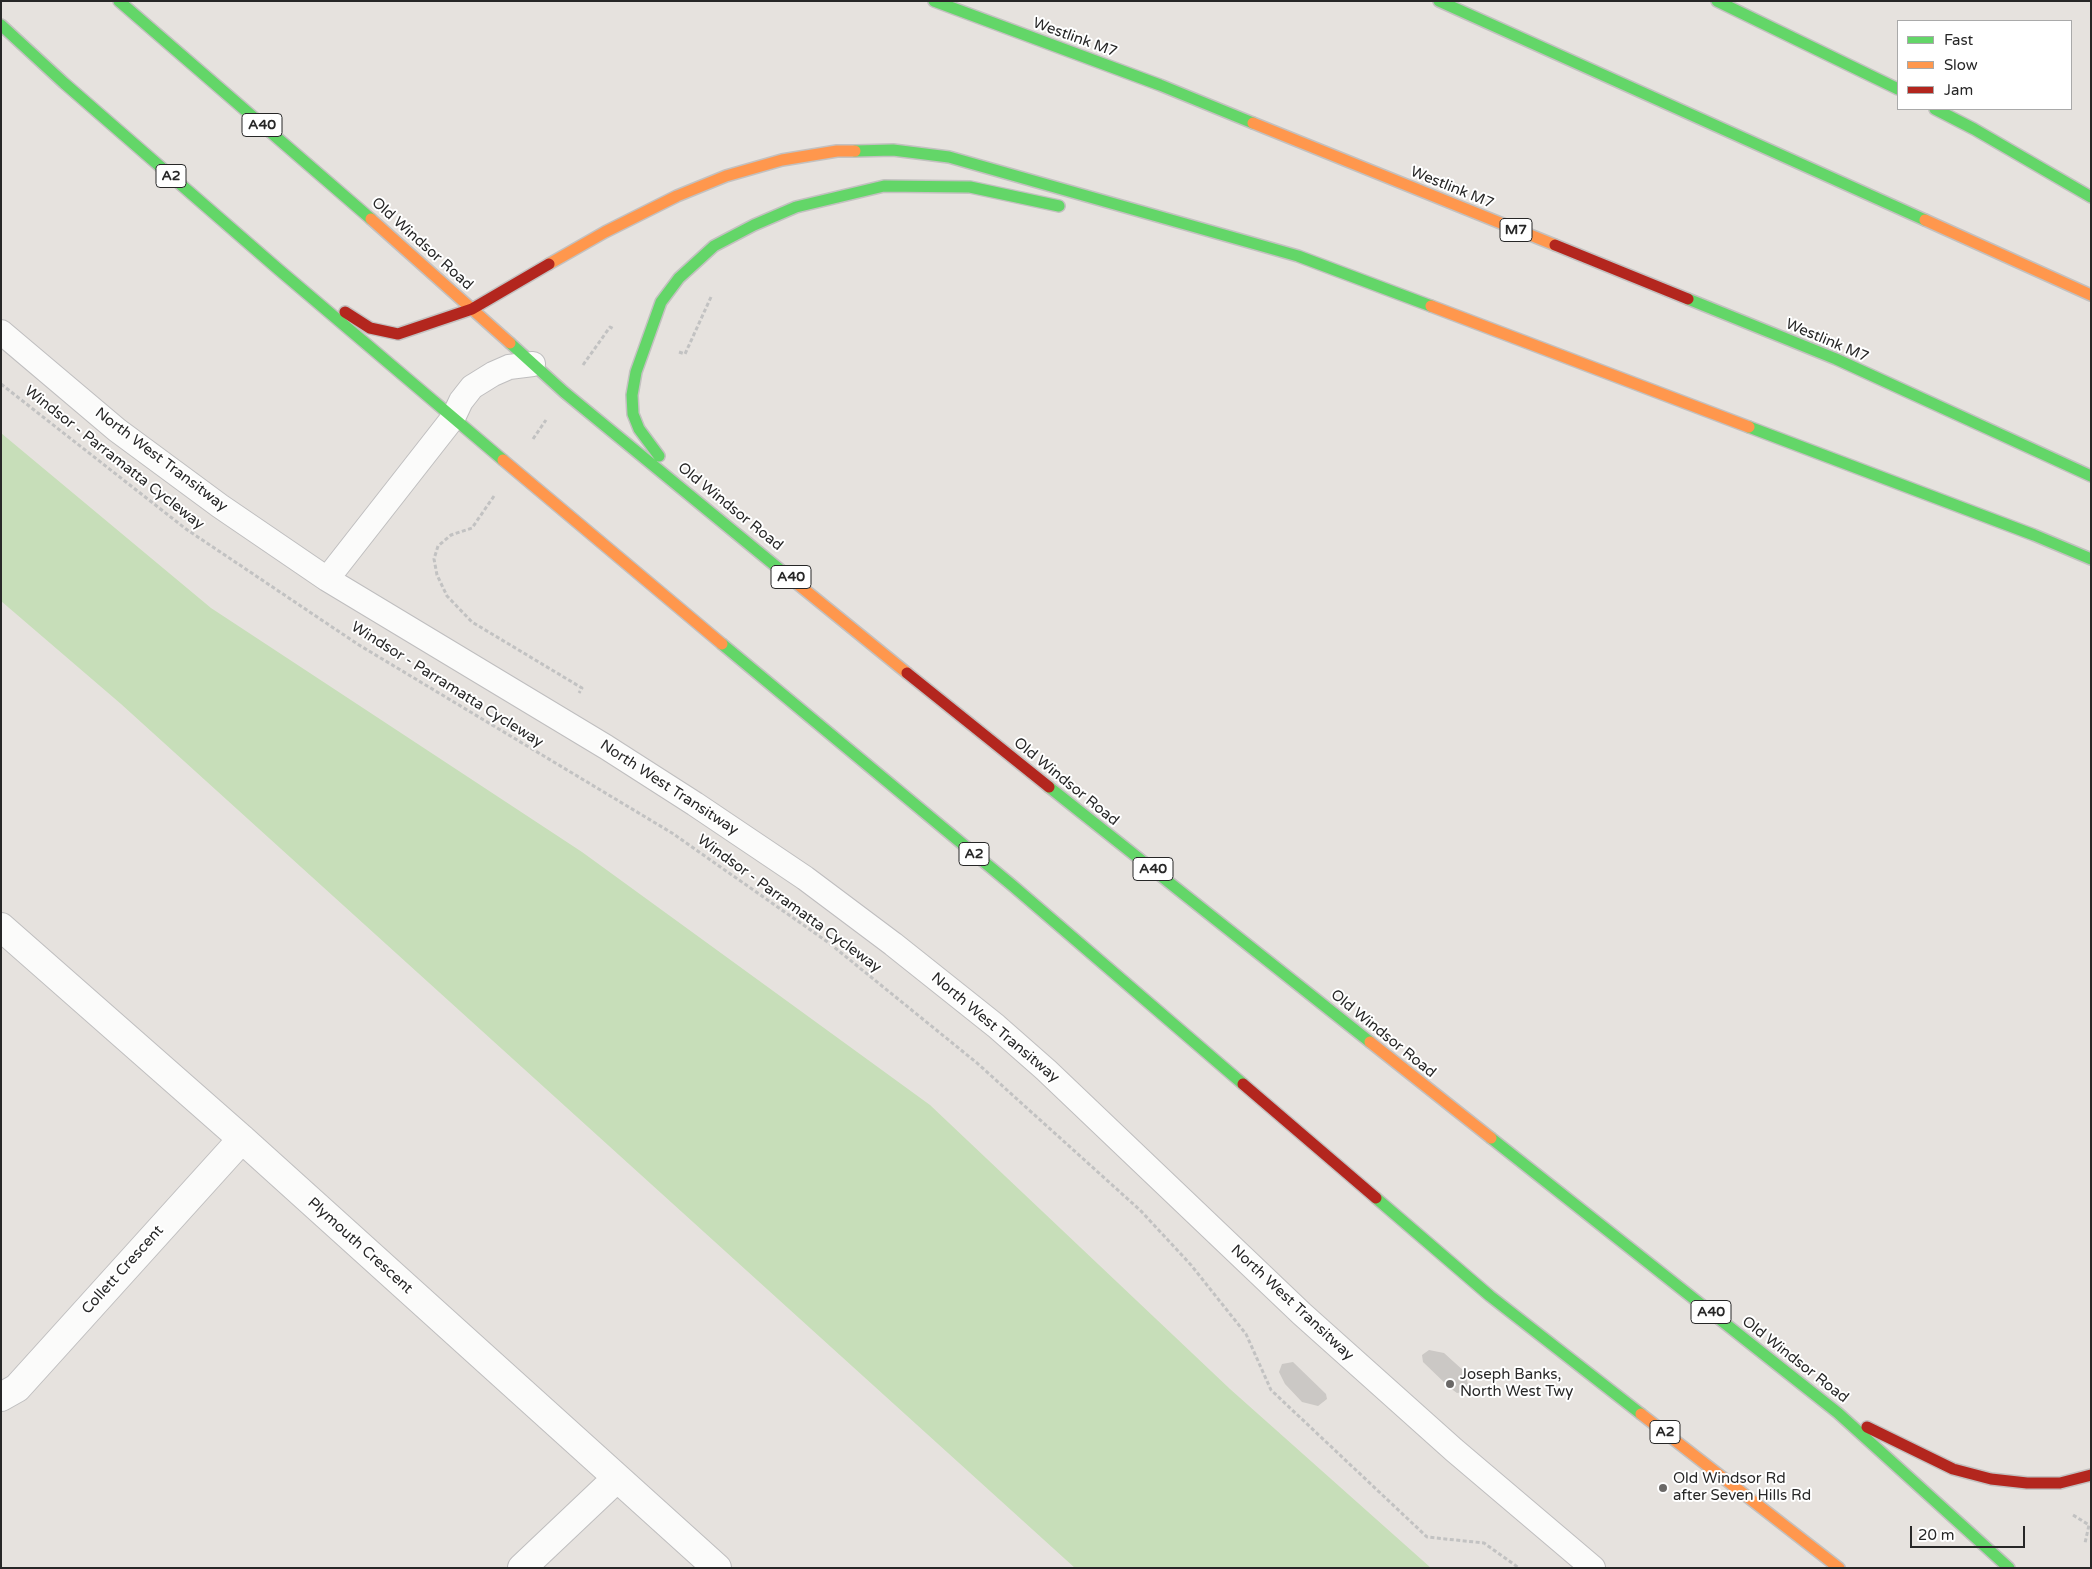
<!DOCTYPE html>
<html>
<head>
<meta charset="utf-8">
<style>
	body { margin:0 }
	#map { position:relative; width:2092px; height:1569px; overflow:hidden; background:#e6e2de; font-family:"Varela Round",sans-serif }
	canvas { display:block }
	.frame { position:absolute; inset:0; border:2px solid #272727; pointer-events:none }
	.legend { position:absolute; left:1897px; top:20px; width:175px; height:90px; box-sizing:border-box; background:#fff; border:1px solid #a9a9a9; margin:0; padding:6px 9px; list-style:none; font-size:15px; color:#272727 }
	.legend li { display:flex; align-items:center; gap:10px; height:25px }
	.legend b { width:25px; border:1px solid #a9a9a9 }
	.scale { position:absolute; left:1910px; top:1526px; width:115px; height:22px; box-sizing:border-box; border:2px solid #272727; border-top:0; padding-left:6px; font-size:15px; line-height:18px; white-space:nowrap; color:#272727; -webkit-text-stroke:4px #fff; paint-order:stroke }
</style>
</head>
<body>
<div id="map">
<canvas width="2092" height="1569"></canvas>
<div class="frame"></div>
<ul class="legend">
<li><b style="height:6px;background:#63d668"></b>Fast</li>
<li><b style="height:6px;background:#ff974d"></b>Slow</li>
<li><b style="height:6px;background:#b3261e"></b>Jam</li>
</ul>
<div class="scale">20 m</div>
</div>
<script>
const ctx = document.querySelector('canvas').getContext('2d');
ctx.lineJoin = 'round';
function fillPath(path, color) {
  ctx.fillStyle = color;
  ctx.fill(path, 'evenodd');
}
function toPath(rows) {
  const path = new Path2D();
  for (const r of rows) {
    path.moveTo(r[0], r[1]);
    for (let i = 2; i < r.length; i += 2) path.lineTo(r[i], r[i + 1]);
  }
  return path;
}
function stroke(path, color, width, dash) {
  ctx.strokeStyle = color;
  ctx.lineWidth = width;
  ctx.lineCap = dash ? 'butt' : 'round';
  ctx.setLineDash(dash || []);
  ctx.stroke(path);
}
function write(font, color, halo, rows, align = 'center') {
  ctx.font = font + ' "Varela Round",sans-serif';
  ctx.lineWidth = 4;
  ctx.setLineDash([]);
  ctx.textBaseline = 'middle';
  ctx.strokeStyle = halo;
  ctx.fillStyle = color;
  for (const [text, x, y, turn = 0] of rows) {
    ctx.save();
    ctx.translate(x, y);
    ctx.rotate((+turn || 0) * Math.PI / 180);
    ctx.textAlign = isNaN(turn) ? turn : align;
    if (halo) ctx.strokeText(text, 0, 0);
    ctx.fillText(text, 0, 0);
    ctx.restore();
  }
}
fillPath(toPath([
	[1,433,211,608,582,852,930,1105,1230,1389,1431,1568,1075,1568,121,704,1,601]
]), '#c7deb9');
fillPath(toPath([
	[1429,1350,1444,1353,1465,1372,1468,1384,1463,1392,1457,1393,1450,1388,1423,1362,1422,1355],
	[1293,1362,1326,1394,1327,1399,1318,1406,1302,1402,1285,1384,1279,1372,1282,1364]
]), '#cbc8c5');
const lane = toPath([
	[1,332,117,430,220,506,327,579,606,747,695,804,805,878,893,944,996,1026,1046,1070,1302,1314,1454,1450,1593,1568],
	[327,579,453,418,461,401,472,387,493,374,509,367,533,364]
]);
const street = toPath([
	[1,927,242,1139,717,1568],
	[1,1397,17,1388,242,1139],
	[522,1568,617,1478]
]);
const fast = toPath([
	[119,1,371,219],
	[934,1,1160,85,1253,123],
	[1439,1,1925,220],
	[1717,1,1898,89],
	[1,25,64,83,278,269,503,460],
	[1935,109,1974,129,2091,197],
	[855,151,893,150,949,157,1298,256,1431,306],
	[1688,299,1836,359,2091,476],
	[510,343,564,392,789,577],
	[1749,427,2034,535,2091,559],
	[659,456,639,429,633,414,632,395,636,372,661,302,679,278,714,246,754,225,796,207,884,186,970,187,1059,206],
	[722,644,1013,886,1243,1084],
	[1049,787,1370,1042],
	[1491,1138,1838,1413,2009,1568],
	[1376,1198,1490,1296,1641,1414]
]);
const slow = toPath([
	[1253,123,1555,245],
	[371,219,510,343],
	[1925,220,2091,295],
	[549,264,605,232,677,196,726,176,782,160,837,151,855,151],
	[1431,306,1749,427],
	[503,460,722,644],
	[789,577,907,673],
	[1370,1042,1491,1138],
	[1641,1414,1839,1568]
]);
const jam = toPath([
	[1555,245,1688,299],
	[345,312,370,328,398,334,472,309,549,264],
	[907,673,1049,787],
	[1243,1084,1376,1198],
	[1867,1427,1953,1469,1991,1479,2027,1483,2060,1483,2091,1475]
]);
stroke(lane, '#bfbebf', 26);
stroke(street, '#bfbebf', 30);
stroke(fast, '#c3c1c0', 14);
stroke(slow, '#c3c1c0', 14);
stroke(jam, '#c3c1c0', 14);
stroke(toPath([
	[679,352,685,354,711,297],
	[583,365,610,327,614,329],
	[1,384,186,529,359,645,672,833,829,943,977,1063,1141,1211,1191,1265,1246,1334,1271,1390,1427,1537,1484,1543,1519,1568],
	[533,439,546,420],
	[494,496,472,528,451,535,438,546,434,559,437,575,447,596,472,622,582,688,579,693],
	[2073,1515,2089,1525,2085,1543]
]), '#c2c2c2', 3, [4, 2.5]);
stroke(lane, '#fbfbfa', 24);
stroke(street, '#fbfbfa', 28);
stroke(fast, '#63d668', 11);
stroke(slow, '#ff974d', 11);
stroke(jam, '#b3261e', 11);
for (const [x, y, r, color] of [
	[1450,1384,5,"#6a6867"],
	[1663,1488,5,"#6a6867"]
]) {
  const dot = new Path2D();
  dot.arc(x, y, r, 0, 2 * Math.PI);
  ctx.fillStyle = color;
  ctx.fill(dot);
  stroke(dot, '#fff', 2);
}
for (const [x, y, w] of [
	[262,125,40],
	[171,176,30],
	[1516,230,32],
	[791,577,40],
	[974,854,30],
	[1153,869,40],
	[1711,1312,40],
	[1665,1432,30]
]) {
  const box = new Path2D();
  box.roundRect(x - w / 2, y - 11.5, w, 23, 4);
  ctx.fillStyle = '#fff';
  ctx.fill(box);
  stroke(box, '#272727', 1);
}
write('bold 14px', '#272727', null, [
	["A40",262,125],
	["A2",171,176],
	["M7",1516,230],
	["A40",791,577],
	["A2",974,854],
	["A40",1153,869],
	["A40",1711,1312],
	["A2",1665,1432]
]);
write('15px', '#272727', '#fff', [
	["Westlink M7",1075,38,20],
	["Westlink M7",1452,188,22],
	["Old Windsor Road",422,244,42],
	["Westlink M7",1827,341,23],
	["Windsor - Parramatta Cycleway",114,458,38],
	["North West Transitway",161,460,37],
	["Old Windsor Road",730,507,39],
	["Windsor - Parramatta Cycleway",447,685,32],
	["Old Windsor Road",1066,782,39],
	["North West Transitway",669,788,33],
	["Windsor - Parramatta Cycleway",789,904,36],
	["North West Transitway",995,1028,40],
	["Old Windsor Road",1383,1034,39],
	["Plymouth Crescent",360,1246,42],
	["Collett Crescent",123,1270,-48],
	["North West Transitway",1292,1303,43],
	["Old Windsor Road",1795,1360,38]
]);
write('15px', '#272727', '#fff', [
	["Joseph Banks,",1460,1375],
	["North West Twy",1460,1392],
	["Old Windsor Rd",1673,1479],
	["after Seven Hills Rd",1673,1496]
], 'left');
</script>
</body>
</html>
